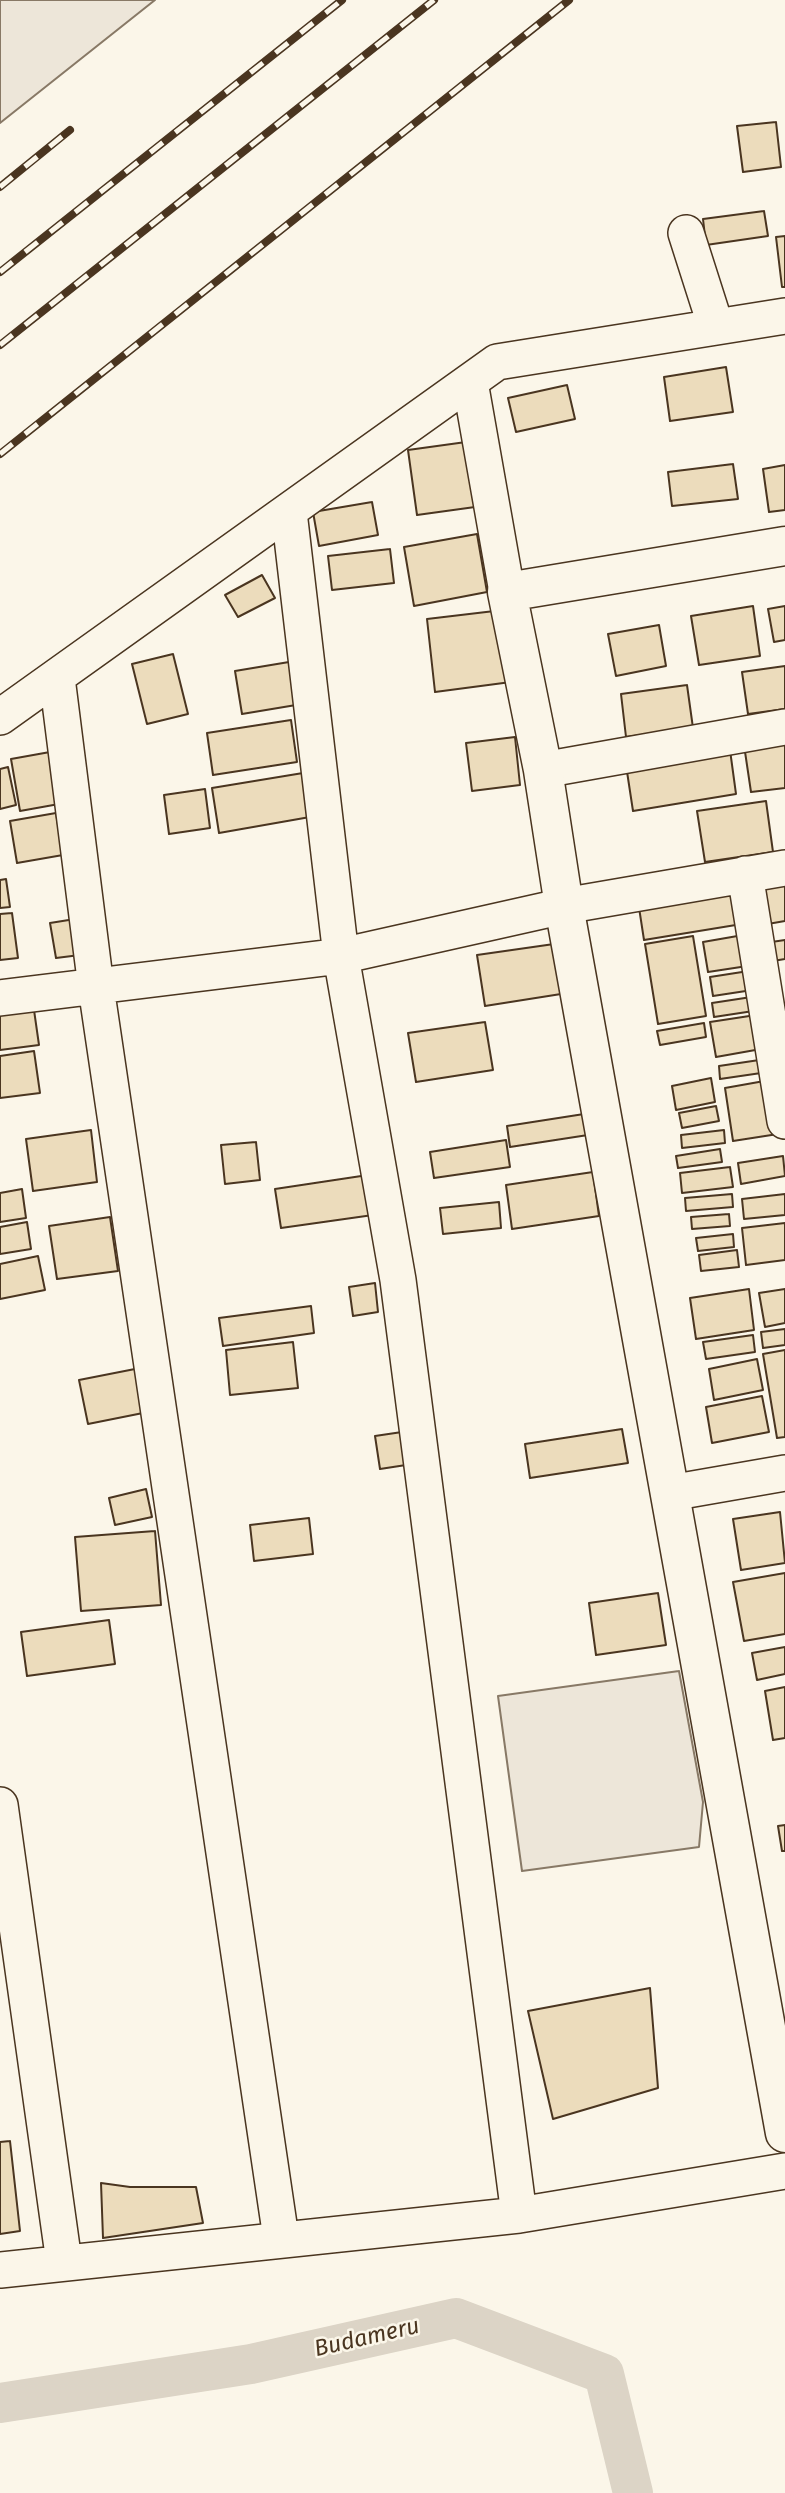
<!DOCTYPE html>
<html>
<head>
<meta charset="utf-8">
<style>
	body { margin:0 }
	canvas { display:block; background:#fbf6e9 }
</style>
</head>
<body>
<canvas width="785" height="2493"></canvas>
<script>
const ctx = document.querySelector('canvas').getContext('2d');
ctx.lineJoin = 'round';
function fillPath(path, color) {
  ctx.fillStyle = color;
  ctx.fill(path, 'evenodd');
}
function toPath(rows) {
  const path = new Path2D();
  for (const r of rows) {
    path.moveTo(r[0], r[1]);
    for (let i = 2; i < r.length; i += 2) path.lineTo(r[i], r[i + 1]);
  }
  return path;
}
function stroke(path, color, width, dash) {
  ctx.strokeStyle = color;
  ctx.lineWidth = width;
  ctx.lineCap = dash ? 'butt' : 'round';
  ctx.setLineDash(dash || []);
  ctx.stroke(path);
}
function write(font, color, halo, rows, align = 'center') {
  ctx.font = font + ' "Fira Sans",sans-serif';
  ctx.lineWidth = 5;
  ctx.setLineDash([]);
  ctx.textBaseline = 'middle';
  ctx.strokeStyle = halo;
  ctx.fillStyle = color;
  for (const [text, x, y, turn = 0] of rows) {
    ctx.save();
    ctx.translate(x, y);
    ctx.rotate((+turn || 0) * Math.PI / 180);
    ctx.textAlign = isNaN(turn) ? turn : align;
    if (halo) ctx.strokeText(text, 0, 0);
    ctx.fillText(text, 0, 0);
    ctx.restore();
  }
}
const green = toPath([
	[0,0,155,0,0,123,0,0],
	[679,1671,703,1802,699,1847,522,1871,498,1696,679,1671]
]);
fillPath(green, '#ede6d9');
stroke(green, '#887966', 2);
stroke(toPath([
	[0,2403,251,2364,456,2318,604,2374,633,2493]
]), '#dcd4c6', 40);
const building = toPath([
	[776,122,781,167,743,172,737,126,776,122],
	[764,211,768,236,706,245,703,219,764,211],
	[785,236,785,287,782,287,776,237,785,236],
	[726,367,733,412,670,421,664,377,726,367],
	[567,385,575,419,516,432,508,398,567,385],
	[466,442,475,507,417,515,408,450,466,442],
	[733,464,738,499,672,506,668,472,733,464],
	[785,465,785,510,769,512,763,469,785,465],
	[372,502,378,535,319,546,313,512,372,502],
	[477,534,487,592,414,606,404,547,477,534],
	[390,549,394,583,332,590,328,556,390,549],
	[262,575,275,598,238,617,225,595,262,575],
	[753,606,760,656,699,665,691,616,753,606],
	[785,606,785,640,774,642,768,609,785,606],
	[503,610,511,682,435,692,427,619,503,610],
	[659,625,666,666,616,676,608,634,659,625],
	[173,654,188,714,147,724,132,664,173,654],
	[289,662,296,705,242,714,235,671,289,662],
	[785,666,785,709,748,714,742,672,785,666],
	[687,685,693,728,626,737,621,694,687,685],
	[291,720,297,762,213,775,207,733,291,720],
	[515,737,520,785,472,791,466,743,515,737],
	[785,739,785,788,751,792,744,745,785,739],
	[730,750,736,794,633,811,626,765,730,750],
	[50,752,59,804,20,811,11,759,50,752],
	[8,767,16,805,0,809,0,769,8,767],
	[303,773,310,817,219,833,212,788,303,773],
	[205,789,210,828,169,834,164,795,205,789],
	[766,801,773,852,705,862,697,811,766,801],
	[56,813,63,855,17,863,10,821,56,813],
	[6,879,10,907,0,908,0,880,6,879],
	[785,879,785,921,762,925,755,885,785,879],
	[742,884,748,923,644,940,638,901,742,884],
	[12,913,18,958,0,960,0,914,12,913],
	[75,919,80,955,56,958,50,923,75,919],
	[749,934,754,965,708,972,703,942,749,934],
	[693,936,706,1016,658,1024,645,944,693,936],
	[785,940,785,959,761,963,758,944,785,940],
	[554,944,561,994,485,1006,477,955,554,944],
	[755,970,759,989,713,996,710,977,755,970],
	[758,996,760,1010,714,1017,712,1003,758,996],
	[34,1010,39,1045,0,1050,0,1014,34,1010],
	[756,1015,761,1049,716,1057,710,1022,756,1015],
	[485,1022,493,1070,416,1082,408,1033,485,1022],
	[704,1023,706,1037,660,1045,657,1031,704,1023],
	[34,1051,40,1093,0,1098,0,1056,34,1051],
	[766,1059,768,1072,720,1079,719,1066,766,1059],
	[711,1078,715,1102,676,1110,672,1086,711,1078],
	[770,1080,778,1134,733,1141,725,1088,770,1080],
	[716,1106,719,1121,682,1128,679,1113,716,1106],
	[584,1114,588,1135,510,1147,507,1126,584,1114],
	[91,1130,97,1182,33,1191,26,1139,91,1130],
	[724,1130,725,1143,682,1148,681,1135,724,1130],
	[506,1140,510,1167,434,1178,430,1152,506,1140],
	[256,1142,260,1180,225,1184,221,1145,256,1142],
	[720,1149,722,1162,678,1168,676,1156,720,1149],
	[783,1156,785,1176,741,1184,738,1163,783,1156],
	[730,1167,733,1187,682,1193,680,1173,730,1167],
	[593,1172,599,1216,512,1229,506,1185,593,1172],
	[368,1175,373,1215,281,1228,275,1189,368,1175],
	[22,1189,26,1218,0,1222,0,1193,22,1189],
	[732,1194,733,1207,686,1211,685,1198,732,1194],
	[785,1194,785,1215,744,1219,742,1199,785,1194],
	[499,1202,501,1228,443,1234,440,1208,499,1202],
	[729,1214,730,1226,692,1229,691,1217,729,1214],
	[110,1217,118,1271,57,1279,49,1226,110,1217],
	[27,1222,31,1249,0,1254,0,1227,27,1222],
	[785,1223,785,1260,746,1265,742,1228,785,1223],
	[733,1234,734,1247,698,1251,696,1238,733,1234],
	[737,1250,739,1267,701,1271,699,1255,737,1250],
	[38,1256,45,1290,0,1299,0,1264,38,1256],
	[375,1283,378,1312,353,1316,349,1287,375,1283],
	[749,1289,754,1330,696,1339,690,1298,749,1289],
	[785,1289,785,1323,765,1327,759,1293,785,1289],
	[311,1306,314,1333,223,1346,219,1318,311,1306],
	[785,1329,785,1345,763,1348,761,1332,785,1329],
	[753,1335,755,1352,706,1359,703,1342,753,1335],
	[293,1342,298,1388,230,1395,226,1350,293,1342],
	[785,1350,785,1437,777,1438,763,1354,785,1350],
	[757,1359,763,1390,714,1400,709,1369,757,1359],
	[140,1368,148,1412,88,1424,79,1380,140,1368],
	[762,1396,769,1432,712,1443,706,1407,762,1396],
	[622,1429,628,1463,530,1478,525,1444,622,1429],
	[402,1432,406,1465,380,1469,375,1436,402,1432],
	[146,1489,152,1517,115,1525,109,1498,146,1489],
	[780,1512,785,1563,741,1570,733,1519,780,1512],
	[309,1518,313,1554,254,1561,250,1525,309,1518],
	[155,1531,161,1605,81,1611,75,1537,155,1531],
	[785,1573,785,1634,744,1641,733,1582,785,1573],
	[658,1593,666,1645,596,1655,589,1603,658,1593],
	[109,1620,115,1664,27,1676,21,1632,109,1620],
	[785,1647,785,1674,757,1680,752,1653,785,1647],
	[785,1687,785,1738,773,1740,765,1691,785,1687],
	[785,1825,785,1851,782,1851,778,1826,785,1825],
	[650,1988,658,2088,553,2119,528,2011,650,1988],
	[10,2141,20,2231,0,2234,0,2142,10,2141],
	[101,2183,130,2187,196,2187,203,2223,103,2238,101,2183]
]);
fillPath(building, '#ecdcbc');
stroke(building, '#4a3520', 2);
const minor = toPath([
	[686,233,716,327],
	[470,382,507,592],
	[289,512,341,956,398,1280,519,2215],
	[57,678,96,987,281,2238],
	[0,717,497,362,785,316],
	[543,770,785,727],
	[745,874,785,1121],
	[0,998,341,956,564,906,785,868],
	[670,1493,785,1473],
	[0,1805,64,2262],
	[0,2270,519,2215,785,2171]
]);
const tertiary = toPath([
	[785,546,507,592,543,770,564,906,785,2133]
]);
stroke(minor, '#4a3520', 38);
stroke(tertiary, '#4a3520', 41);
stroke(minor, '#fbf6e9', 35);
stroke(tertiary, '#fbf6e9', 38);
const rail = toPath([
	[0,187,70,130],
	[0,272,342,0],
	[0,345,434,0],
	[0,454,569,0]
]);
stroke(rail, '#4a3520', 8);
stroke(rail, '#fbf6e9', 5, [16]);
write('italic 23px', '#4a3520', '#fbf6e9', [
	["Budameru",367,2338,-13]
]);
</script>
</body>
</html>
